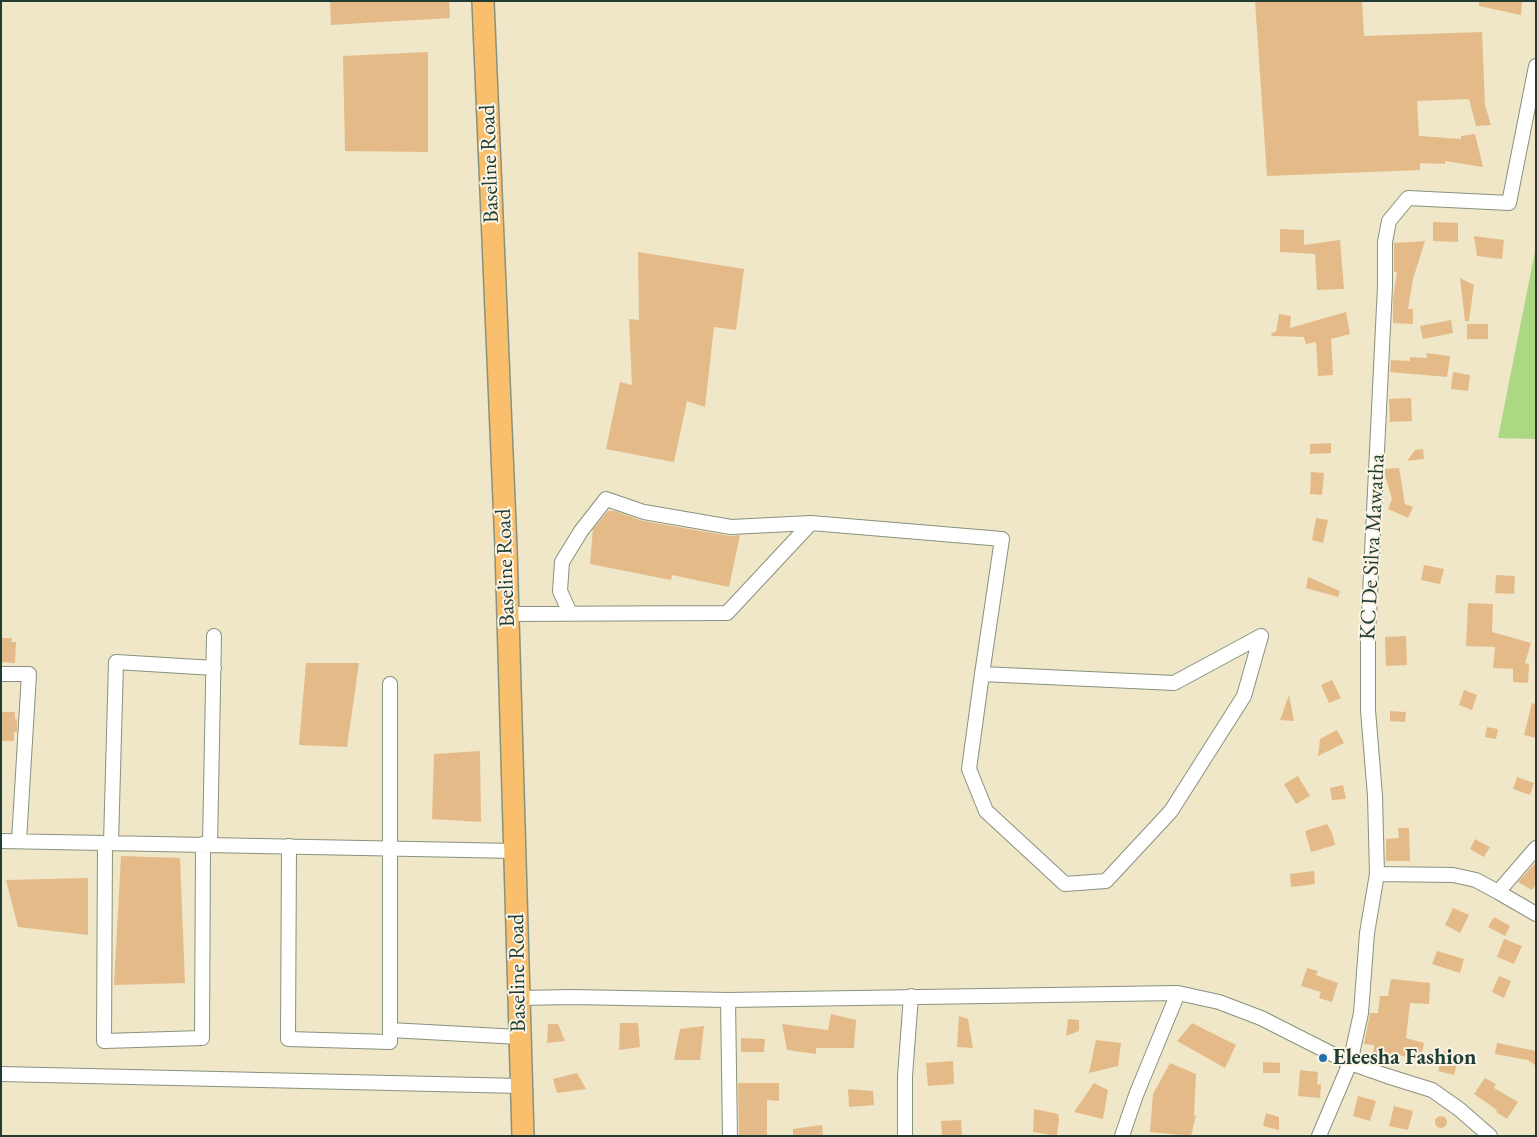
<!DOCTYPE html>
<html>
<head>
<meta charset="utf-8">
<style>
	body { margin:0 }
	#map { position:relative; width:1537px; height:1137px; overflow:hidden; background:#f0e6c8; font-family:"EB Garamond",serif }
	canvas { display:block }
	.frame { position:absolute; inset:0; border:2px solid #1f3d34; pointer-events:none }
</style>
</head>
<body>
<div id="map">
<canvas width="1537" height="1137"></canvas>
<div class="frame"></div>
</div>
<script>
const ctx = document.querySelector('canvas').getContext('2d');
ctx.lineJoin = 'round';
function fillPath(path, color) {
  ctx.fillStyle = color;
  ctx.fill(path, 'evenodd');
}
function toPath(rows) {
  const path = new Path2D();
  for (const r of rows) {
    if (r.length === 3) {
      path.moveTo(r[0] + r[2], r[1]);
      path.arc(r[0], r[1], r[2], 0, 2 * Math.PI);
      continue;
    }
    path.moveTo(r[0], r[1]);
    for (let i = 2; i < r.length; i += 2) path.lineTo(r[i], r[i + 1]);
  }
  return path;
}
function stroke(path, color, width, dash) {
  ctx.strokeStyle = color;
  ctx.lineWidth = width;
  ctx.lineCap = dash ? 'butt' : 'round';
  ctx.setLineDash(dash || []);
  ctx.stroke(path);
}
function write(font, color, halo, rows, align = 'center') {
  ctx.font = font + ' "EB Garamond",serif';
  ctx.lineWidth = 4;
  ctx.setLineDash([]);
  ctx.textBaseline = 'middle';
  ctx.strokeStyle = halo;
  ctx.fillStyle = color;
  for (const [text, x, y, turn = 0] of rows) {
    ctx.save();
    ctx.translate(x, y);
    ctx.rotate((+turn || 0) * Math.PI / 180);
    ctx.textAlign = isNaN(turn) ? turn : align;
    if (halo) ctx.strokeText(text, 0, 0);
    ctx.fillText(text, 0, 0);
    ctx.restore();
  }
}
fillPath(toPath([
	[1536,246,1536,439,1498,438]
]), '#acd783');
fillPath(toPath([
	[330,1,449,1,450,18,331,25],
	[1255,1,1362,1,1364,36,1482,32,1485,105,1491,125,1476,126,1469,99,1417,101,1419,136,1461,139,1461,136,1475,134,1483,167,1445,161,1445,164,1420,163,1420,170,1267,176],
	[1479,1,1522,1,1521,15,1479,6],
	[428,52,428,152,345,151,343,56],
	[1433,222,1458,223,1458,242,1433,241],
	[1280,229,1304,230,1304,245,1340,240,1344,289,1317,290,1315,254,1280,252],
	[1474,236,1504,240,1502,259,1477,256],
	[1425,241,1413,279,1408,309,1413,309,1413,324,1393,323,1393,299,1397,272,1394,272,1394,243],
	[638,252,744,269,736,330,714,327,705,407,687,401,674,462,606,449,620,382,632,385,629,319,639,320],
	[1460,278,1474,285,1469,321,1465,321],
	[1346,312,1350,334,1331,339,1333,375,1318,376,1316,342,1306,344,1304,337,1272,336,1271,333,1276,332,1279,314,1291,316,1290,328],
	[1451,320,1453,333,1423,339,1420,326],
	[1467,324,1488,324,1488,339,1467,339],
	[1426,353,1450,356,1447,377,1390,372,1391,360,1410,361,1410,357,1427,358],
	[1453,372,1470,375,1468,391,1451,389],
	[1411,398,1412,421,1390,422,1389,399],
	[1331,443,1331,453,1310,454,1310,444],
	[1423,449,1424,459,1407,461,1415,450],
	[1399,468,1405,504,1413,507,1408,518,1388,509,1392,499,1385,475,1385,469],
	[1311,472,1324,473,1322,495,1310,494],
	[608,511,615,511,643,521,730,536,740,535,729,587,672,575,671,580,590,564,593,529],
	[1316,518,1328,520,1323,543,1312,540],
	[1424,565,1444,569,1440,584,1421,580],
	[1496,575,1515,576,1514,594,1495,593],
	[1308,577,1340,591,1338,597,1306,588],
	[1468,603,1493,604,1492,632,1531,643,1525,663,1529,664,1528,683,1513,682,1513,669,1493,668,1495,647,1466,646],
	[1406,636,1407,665,1386,666,1385,637],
	[1,638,12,638,11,642,16,642,15,663,1,662],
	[306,663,359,663,347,747,299,745],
	[1332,680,1341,698,1329,703,1321,685],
	[1464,690,1477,695,1472,710,1459,705],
	[1289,695,1294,721,1280,720],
	[1532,703,1536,704,1536,738,1524,735],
	[1390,711,1406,712,1405,722,1390,721],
	[1,712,15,712,15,719,17,719,17,732,14,732,14,741,1,741],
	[1487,727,1498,729,1496,739,1485,737],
	[1337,730,1344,743,1318,756,1320,739],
	[480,751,481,822,432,819,434,754],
	[1298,776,1310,796,1296,804,1284,784],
	[1517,777,1534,783,1530,795,1513,789],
	[1343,785,1346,799,1332,800,1330,788],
	[1327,824,1332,833,1335,845,1311,852,1305,831],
	[1398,828,1409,828,1410,861,1386,861,1386,839,1399,838],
	[1475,839,1490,847,1484,857,1470,849],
	[121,856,180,858,185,983,114,985],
	[1536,862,1536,884,1532,890,1518,882],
	[1314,871,1315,884,1291,887,1290,874],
	[88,878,88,935,18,927,6,880],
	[1453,908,1469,915,1460,933,1445,925],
	[1494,917,1510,926,1505,936,1488,927],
	[1504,939,1522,946,1514,964,1497,957],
	[1437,951,1464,959,1460,973,1432,964],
	[1307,968,1318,971,1316,975,1338,983,1332,1002,1319,998,1321,992,1301,986],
	[1499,976,1511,981,1504,998,1492,992],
	[1391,979,1430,983,1429,1004,1410,1003,1406,1038,1424,1043,1420,1061,1396,1054,1396,1058,1389,1056,1388,1059,1373,1058,1374,1045,1364,1044,1370,1013,1378,1013,1380,996,1388,996],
	[831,1014,856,1020,854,1048,816,1048,816,1054,787,1050,782,1024,828,1030],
	[959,1016,968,1019,973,1048,957,1047],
	[1068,1019,1079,1020,1079,1031,1066,1036],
	[620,1023,638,1023,640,1047,619,1050],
	[1192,1023,1236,1045,1225,1068,1177,1041],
	[548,1024,558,1024,565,1041,547,1043],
	[704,1026,700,1060,674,1060,680,1029],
	[741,1038,765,1039,764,1052,741,1052],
	[1096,1040,1121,1043,1118,1066,1089,1073],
	[1497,1043,1536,1051,1536,1066,1528,1060,1495,1054],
	[1444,1051,1459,1055,1454,1075,1438,1071],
	[953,1061,954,1084,928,1086,926,1063],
	[1263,1062,1280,1063,1280,1073,1263,1073],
	[1170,1063,1196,1074,1194,1116,1196,1115,1191,1136,1150,1132,1153,1094],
	[1300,1070,1318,1072,1317,1084,1321,1085,1320,1098,1298,1096],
	[577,1073,586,1089,557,1093,553,1079],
	[1485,1078,1496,1084,1494,1088,1518,1102,1507,1119,1496,1112,1497,1110,1474,1094],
	[738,1083,779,1083,779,1101,767,1100,767,1136,739,1136],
	[1094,1083,1108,1090,1103,1119,1074,1112],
	[848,1089,873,1091,874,1105,849,1107],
	[1358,1096,1376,1101,1370,1121,1353,1116],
	[1394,1106,1413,1111,1408,1130,1389,1126],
	[1034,1109,1058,1114,1059,1119,1057,1136,1033,1132],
	[1266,1113,1279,1117,1279,1130,1263,1126],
	[1441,1122,6],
	[961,1120,962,1136,942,1136,941,1121],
	[822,1125,823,1136,793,1136,793,1129]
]), '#e4bb88');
const minor = toPath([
	[570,613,560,591,562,562,581,531,606,499,644,512,731,527,811,523],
	[507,614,727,613,811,523,1002,539,982,674,969,769,986,811,1065,884,1106,881,1171,811,1244,696,1261,636,1174,683,982,674],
	[1,674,29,674,19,841],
	[1,841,516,851],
	[105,843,104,1041,202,1038,203,844],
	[111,843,116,662,214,668],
	[210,844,214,636],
	[289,846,288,1039,390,1042,390,684],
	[1377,874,1453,875,1476,880,1498,892,1536,848],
	[1498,892,1536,914],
	[519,998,572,997,728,1000,1178,993,1219,1002,1261,1018,1350,1063,1387,1076,1432,1090,1459,1109,1490,1136],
	[728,1000,730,1136],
	[390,1030,519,1037],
	[1,1074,521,1086],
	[905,1136,905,1076,911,996],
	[1122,1136,1136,1095,1178,993],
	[1319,1136,1350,1063,1361,1013,1367,933,1377,874,1375,796,1368,710,1368,635,1385,286,1385,242,1389,221,1408,198,1509,203,1536,66]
]);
const primary = toPath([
	[483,1,506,548,523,1136]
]);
stroke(minor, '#88927e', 16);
stroke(primary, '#88927e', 24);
stroke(minor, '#fff', 14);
stroke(primary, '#f9bf6d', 21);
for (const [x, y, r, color] of [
	[1323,1058,5,"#1f6fb2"]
]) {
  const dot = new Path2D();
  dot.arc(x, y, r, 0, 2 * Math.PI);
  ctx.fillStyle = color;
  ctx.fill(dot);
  stroke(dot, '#fcf5e5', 2);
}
write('22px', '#1f3d34', '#fcf5e5', [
	["Baseline Road",490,164,-92],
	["KC De Silva Mawatha",1373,547,-87],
	["Baseline Road",506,568,-92],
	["Baseline Road",518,973,-91]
]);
write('bold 22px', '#1f3d34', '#fcf5e5', [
	["Eleesha Fashion",1333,1058]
], 'left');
</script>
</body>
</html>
